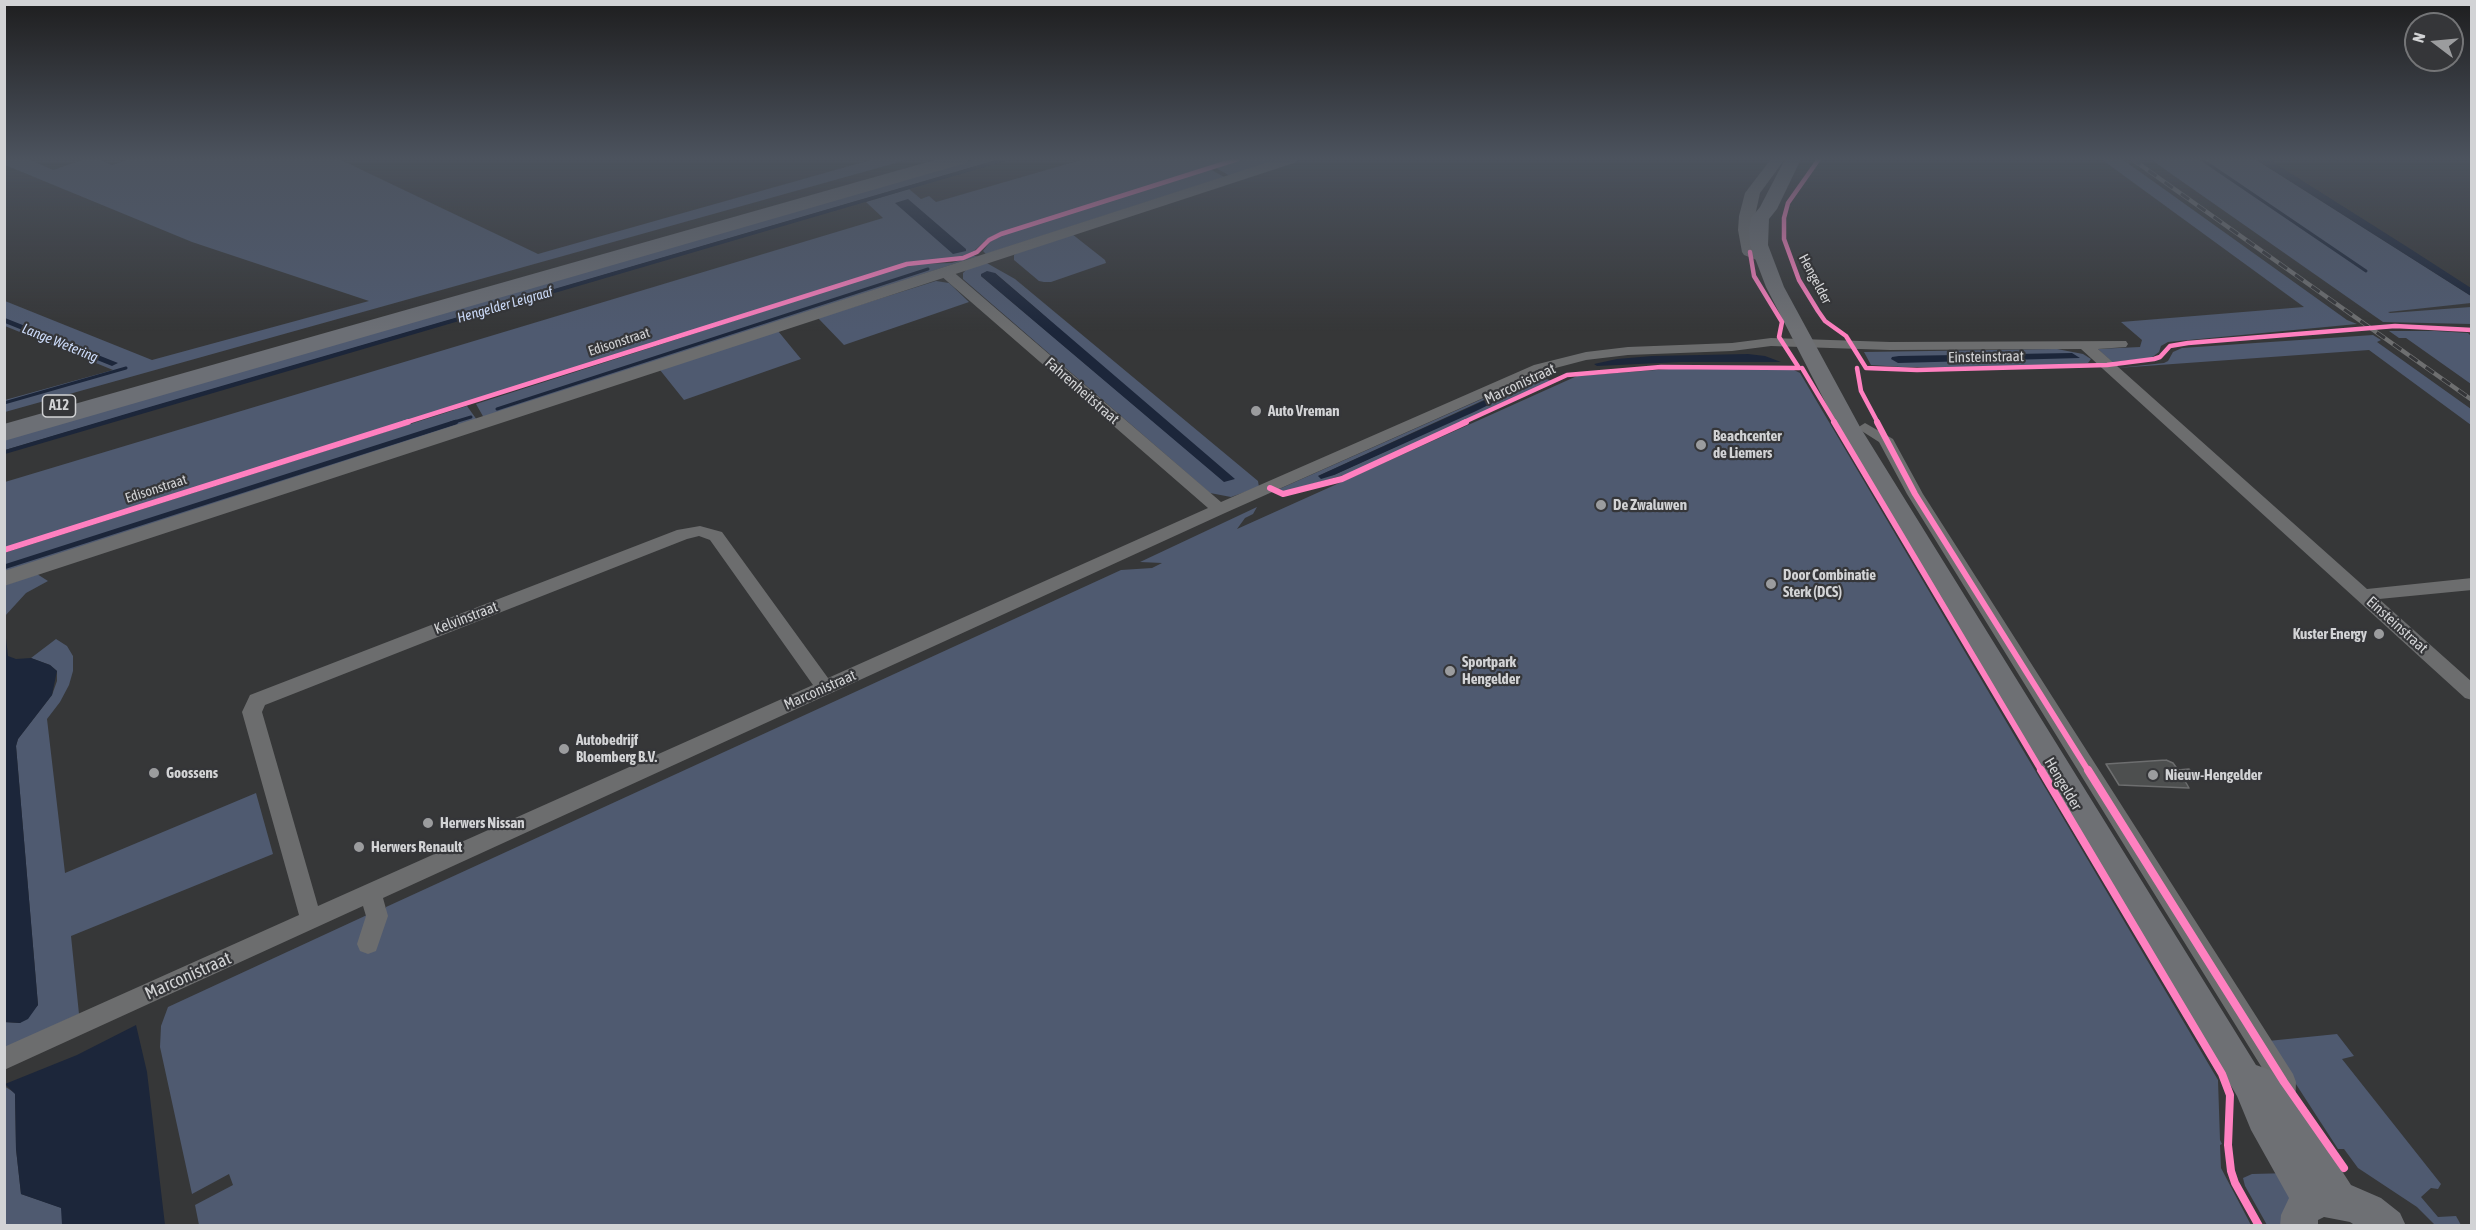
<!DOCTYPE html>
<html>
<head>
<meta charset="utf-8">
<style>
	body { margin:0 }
	#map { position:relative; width:2476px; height:1230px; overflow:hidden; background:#363738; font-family:"Asap Condensed",sans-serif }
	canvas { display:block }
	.frame { position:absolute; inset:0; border:6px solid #d2d3d5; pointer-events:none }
	.north { position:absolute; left:2404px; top:12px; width:60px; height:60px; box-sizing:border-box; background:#353639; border:2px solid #747577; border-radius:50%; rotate:286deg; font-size:16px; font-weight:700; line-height:24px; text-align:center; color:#d2d3d5 }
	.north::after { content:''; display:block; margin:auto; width:21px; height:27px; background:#9b9c9e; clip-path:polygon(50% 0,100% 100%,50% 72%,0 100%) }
</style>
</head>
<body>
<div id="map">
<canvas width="2476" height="1230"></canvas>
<div class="frame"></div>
<div class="north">N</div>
</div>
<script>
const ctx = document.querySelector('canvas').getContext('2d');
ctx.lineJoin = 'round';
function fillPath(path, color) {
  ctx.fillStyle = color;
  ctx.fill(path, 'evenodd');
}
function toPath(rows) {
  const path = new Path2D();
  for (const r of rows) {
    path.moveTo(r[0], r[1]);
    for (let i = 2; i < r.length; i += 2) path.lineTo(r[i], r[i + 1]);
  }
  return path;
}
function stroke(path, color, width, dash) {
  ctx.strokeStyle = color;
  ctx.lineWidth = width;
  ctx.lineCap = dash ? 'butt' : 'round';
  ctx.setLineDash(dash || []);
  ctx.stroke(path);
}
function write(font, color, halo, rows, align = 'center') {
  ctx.font = font + ' "Asap Condensed",sans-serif';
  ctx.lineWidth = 4.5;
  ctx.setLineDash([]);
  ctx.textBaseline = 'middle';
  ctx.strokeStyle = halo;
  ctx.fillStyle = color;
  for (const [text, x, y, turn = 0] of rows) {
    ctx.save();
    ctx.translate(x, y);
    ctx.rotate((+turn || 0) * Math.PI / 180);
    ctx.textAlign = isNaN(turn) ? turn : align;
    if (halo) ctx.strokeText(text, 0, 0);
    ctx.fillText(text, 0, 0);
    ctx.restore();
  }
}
fillPath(toPath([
	[5,159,29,159,53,170,85,159,99,159,112,165,130,159,339,159,538,254,874,159,910,159,5,412,5,400,113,370,5,326,5,301,152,360,369,301,192,242,5,165],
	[975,159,1000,159,5,450,4,440],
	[1084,159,1233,159,999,233,987,239,974,251,960,257,905,263,5,548,5,482,883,218,866,202,909,189,921,199,929,196,936,202],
	[1244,159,1284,159,1230,176,1216,168],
	[2101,159,2122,159,2347,320,2357,324,2168,342,2161,346,2159,352,2151,358,2112,362,2098,349,2140,347,2142,340,2121,322,2304,307],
	[2150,159,2255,159,2471,296,2471,303,2388,312,2390,313,2471,307,2471,324,2383,322],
	[1210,169,1224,177,986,254,983,251,990,242,1003,235],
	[1072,234,1105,260,1106,263,1051,282,1044,282,1039,281,1014,260,1014,255,1017,253],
	[973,256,978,256,484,418,476,404,901,267,916,264,952,263],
	[985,262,1015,279,1258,481,1259,487,1231,497,1210,493,963,279,963,273,968,268],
	[995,273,1038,310,1225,482,981,276],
	[936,281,949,283,969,302,844,345,818,318],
	[778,331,801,359,684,400,660,370],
	[2389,331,2435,331,2468,333,2471,336,2471,384,2406,338,2399,338],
	[2373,335,2381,340,2377,342,2471,409,2471,425,2369,350,2117,368,2164,363,2168,361,2173,352,2182,348],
	[2057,349,2083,354,2091,359,2088,363,2033,367,1902,367,1871,365,1864,352],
	[1669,369,1792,369,1800,373,2218,1080,2220,1140,2222,1144,2220,1145,2221,1168,2251,1225,199,1225,195,1205,233,1185,229,1174,192,1194,160,1047,161,1026,168,1007,367,915,385,916,386,907,1121,570,1152,568,1162,563,1140,562,1257,507,1253,514,1245,518,1237,529,1577,376],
	[1536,375,1552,381,1348,474,1286,491,1277,490],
	[1538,381,1334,475,1318,476,1497,394],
	[467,406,477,420,5,574,4,553],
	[37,574,48,581,26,593,5,616,5,585],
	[56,639,67,646,73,656,73,671,69,685,60,702,47,719,65,873,256,793,273,854,71,936,79,1014,5,1048,4,1022,20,1023,38,1005,16,746,18,739,52,695,57,681,57,671,50,665,31,658],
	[2337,1034,2354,1056,2342,1059,2441,1184,2438,1189,2431,1188,2421,1197,2438,1217,2456,1216,2461,1225,2435,1225,2417,1207,2358,1168,2344,1149,2338,1149,2268,1041],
	[4,1086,15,1093,16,1149,21,1194,62,1208,62,1225,5,1225],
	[2290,1173,2294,1187,2284,1222,2280,1225,2267,1225,2245,1186,2243,1178,2252,1174]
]), '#4f5a70');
fillPath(toPath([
	[1000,159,1012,159,5,454,5,450,146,408],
	[2255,159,2268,159,2409,248,2471,288,2471,296],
	[908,199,966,249,966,251,953,254,895,203],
	[987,271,995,273,1235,479,1224,482,981,276,981,274],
	[4,318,5,318,118,363,112,366,5,323],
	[2072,353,2080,358,1898,363,1891,359,1892,357,1899,356],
	[1748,354,1765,356,1781,362,1680,362,1597,366,1594,364,1617,359,1652,356],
	[1534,378,1538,381,1474,412,1334,475,1321,479,1318,476],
	[4,620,8,656,16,659,31,658,50,665,57,671,52,695,18,739,16,746,38,1005,28,1019,20,1023,4,1022],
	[136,1025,147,1072,165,1225,62,1225,61,1208,21,1194,16,1149,15,1094,5,1084,77,1055]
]), '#1c263a');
stroke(toPath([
	[2201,159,2366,271],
	[4,403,126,368],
	[497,409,928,269],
	[451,423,471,417]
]), '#1c263a', 3);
stroke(toPath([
	[4,567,456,422]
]), '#1c263a', 4.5);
const building = toPath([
	[2166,760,2173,763,2178,770,2189,769,2197,781,2185,781,2189,788,2119,785,2106,764,2166,760]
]);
fillPath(building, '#4d4f4f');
stroke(building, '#6d6e6f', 1.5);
fillPath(toPath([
	[945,268,950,269,1221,502,1534,365,1586,352,1628,347,1732,343,1771,338,1890,342,2126,341,2128,344,2126,347,2098,349,2367,589,2472,578,2472,590,2379,599,2472,682,2472,700,2465,698,2081,349,1890,350,1771,346,1732,351,1628,355,1586,360,1544,371,1225,513,383,898,388,916,376,951,368,954,360,951,357,944,366,916,363,906,4,1070,4,1047,299,915,242,712,250,695,677,530,700,526,722,532,828,678,1208,508,940,275,938,272,940,269,945,268],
	[699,536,710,540,813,685,318,906,262,712,265,705,687,539,699,536],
	[1865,423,1893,439,1923,494,2293,1074,2296,1082,2295,1110,2292,1118,2283,1122,2274,1118,2271,1110,2272,1084,1907,494,1879,442,1857,428,1865,423]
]), '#6c6d6e');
fillPath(toPath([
	[1278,159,1299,159,1297,162,4,586,4,571,1278,159],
	[1771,159,1785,159,1760,193,1755,216,1754,230,1758,249,1770,257,1762,262,1744,255,1742,252,1738,230,1739,216,1745,193,1771,159]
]), '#6c6d6e');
fillPath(toPath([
	[1785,159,1801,159,1777,209,1769,219,1768,245,1784,287,1860,427,2256,1065,2270,1070,2296,1100,2351,1185,2381,1198,2400,1213,2406,1226,2356,1226,2350,1222,2324,1217,2318,1220,2318,1226,2280,1226,2281,1215,2289,1198,2251,1130,2237,1096,1838,427,1766,287,1750,245,1749,230,1751,218,1760,207,1785,159]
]), '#6e7074');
fillPath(toPath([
	[938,159,969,159,966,163,4,441,4,424,938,159]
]), '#6c6f75');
const rail = toPath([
	[2132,159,2472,400]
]);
stroke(rail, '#6e6f70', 4.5);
stroke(rail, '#353639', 3, [10]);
stroke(toPath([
	[1819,159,1788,203,1784,218,1784,239,1799,280,1818,311,1825,321,1846,336,1866,368,1917,370,2107,365,2154,359,2160,357,2170,346,2188,343,2395,326,2472,330],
	[1750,252,1754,276,1782,322,1779,337,1799,368],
	[1802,368,1835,423],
	[1857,368,1861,391,1878,423],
	[404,423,907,264,963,258,977,252,989,240,1001,234,1238,159],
	[1462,423,1567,375,1661,367,1799,368]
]), '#ff80c0', 4.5);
stroke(toPath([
	[1834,422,2042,772],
	[1877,422,1915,494,2089,772],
	[1270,488,1283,494,1342,479,1466,422],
	[4,550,408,422]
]), '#ff80c0', 6);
stroke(toPath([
	[2041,770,2222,1074,2230,1095,2228,1145,2231,1171,2235,1183,2259,1226],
	[2088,770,2284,1082,2344,1168]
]), '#ff80c0', 8);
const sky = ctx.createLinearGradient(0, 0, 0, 331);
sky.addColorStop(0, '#1e1e1f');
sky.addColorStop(0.48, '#4c535e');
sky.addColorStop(1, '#4c535e00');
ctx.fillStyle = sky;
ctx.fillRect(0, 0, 2476, 331);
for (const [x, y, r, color] of [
	[1256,411,6,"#9b9c9e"],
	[1701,445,6,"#9b9c9e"],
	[1601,505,6,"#9b9c9e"],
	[1771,584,6,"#9b9c9e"],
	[2379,634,6,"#9b9c9e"],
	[1450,671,6,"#9b9c9e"],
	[564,749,6,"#9b9c9e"],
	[154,773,6,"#9b9c9e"],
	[2153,775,6,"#9b9c9e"],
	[428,823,6,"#9b9c9e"],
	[359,847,6,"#9b9c9e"]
]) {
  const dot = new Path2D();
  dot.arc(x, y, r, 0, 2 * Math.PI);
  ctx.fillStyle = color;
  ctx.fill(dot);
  stroke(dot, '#353639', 2);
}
write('14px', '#d2d3d5', '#353639', [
	["Hengelder",1815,279,62],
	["Edisonstraat",619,342,-18],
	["Edisonstraat",156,489,-18]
]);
write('italic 14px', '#cbdaf8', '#353639', [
	["Hengelder Leigraaf",505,305,-16],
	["Lange Wetering",60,343,22]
]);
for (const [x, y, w] of [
	[59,406,33]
]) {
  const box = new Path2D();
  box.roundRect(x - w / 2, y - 11, w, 22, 4.5);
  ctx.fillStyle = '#353639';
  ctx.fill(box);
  stroke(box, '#d2d3d5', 1.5);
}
write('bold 14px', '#d2d3d5', null, [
	["A12",59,406]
]);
write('15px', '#d2d3d5', '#353639', [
	["Einsteinstraat",1986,357,-1],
	["Marconistraat",1520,384,-25],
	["Fahrenheitstraat",1082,391,41],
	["Kelvinstraat",466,618,-21],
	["Einsteinstraat",2397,625,42],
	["Marconistraat",820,690,-24],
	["Hengelder",2063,784,59]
]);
write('bold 15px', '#d2d3d5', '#353639', [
	["Auto Vreman",1268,411],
	["Beachcenter",1713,436],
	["de Liemers",1713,453],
	["De Zwaluwen",1613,505],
	["Door Combinatie",1783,575],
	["Sterk (DCS)",1783,592],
	["Kuster Energy",2367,634,"right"],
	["Sportpark",1462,662],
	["Hengelder",1462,679],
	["Autobedrijf",576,740],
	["Bloemberg B.V.",576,757],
	["Goossens",166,773],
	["Nieuw-Hengelder",2165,775],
	["Herwers Nissan",440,823],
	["Herwers Renault",371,847]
], 'left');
write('18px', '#d2d3d5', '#353639', [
	["Marconistraat",188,976,-24]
]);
</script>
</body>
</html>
